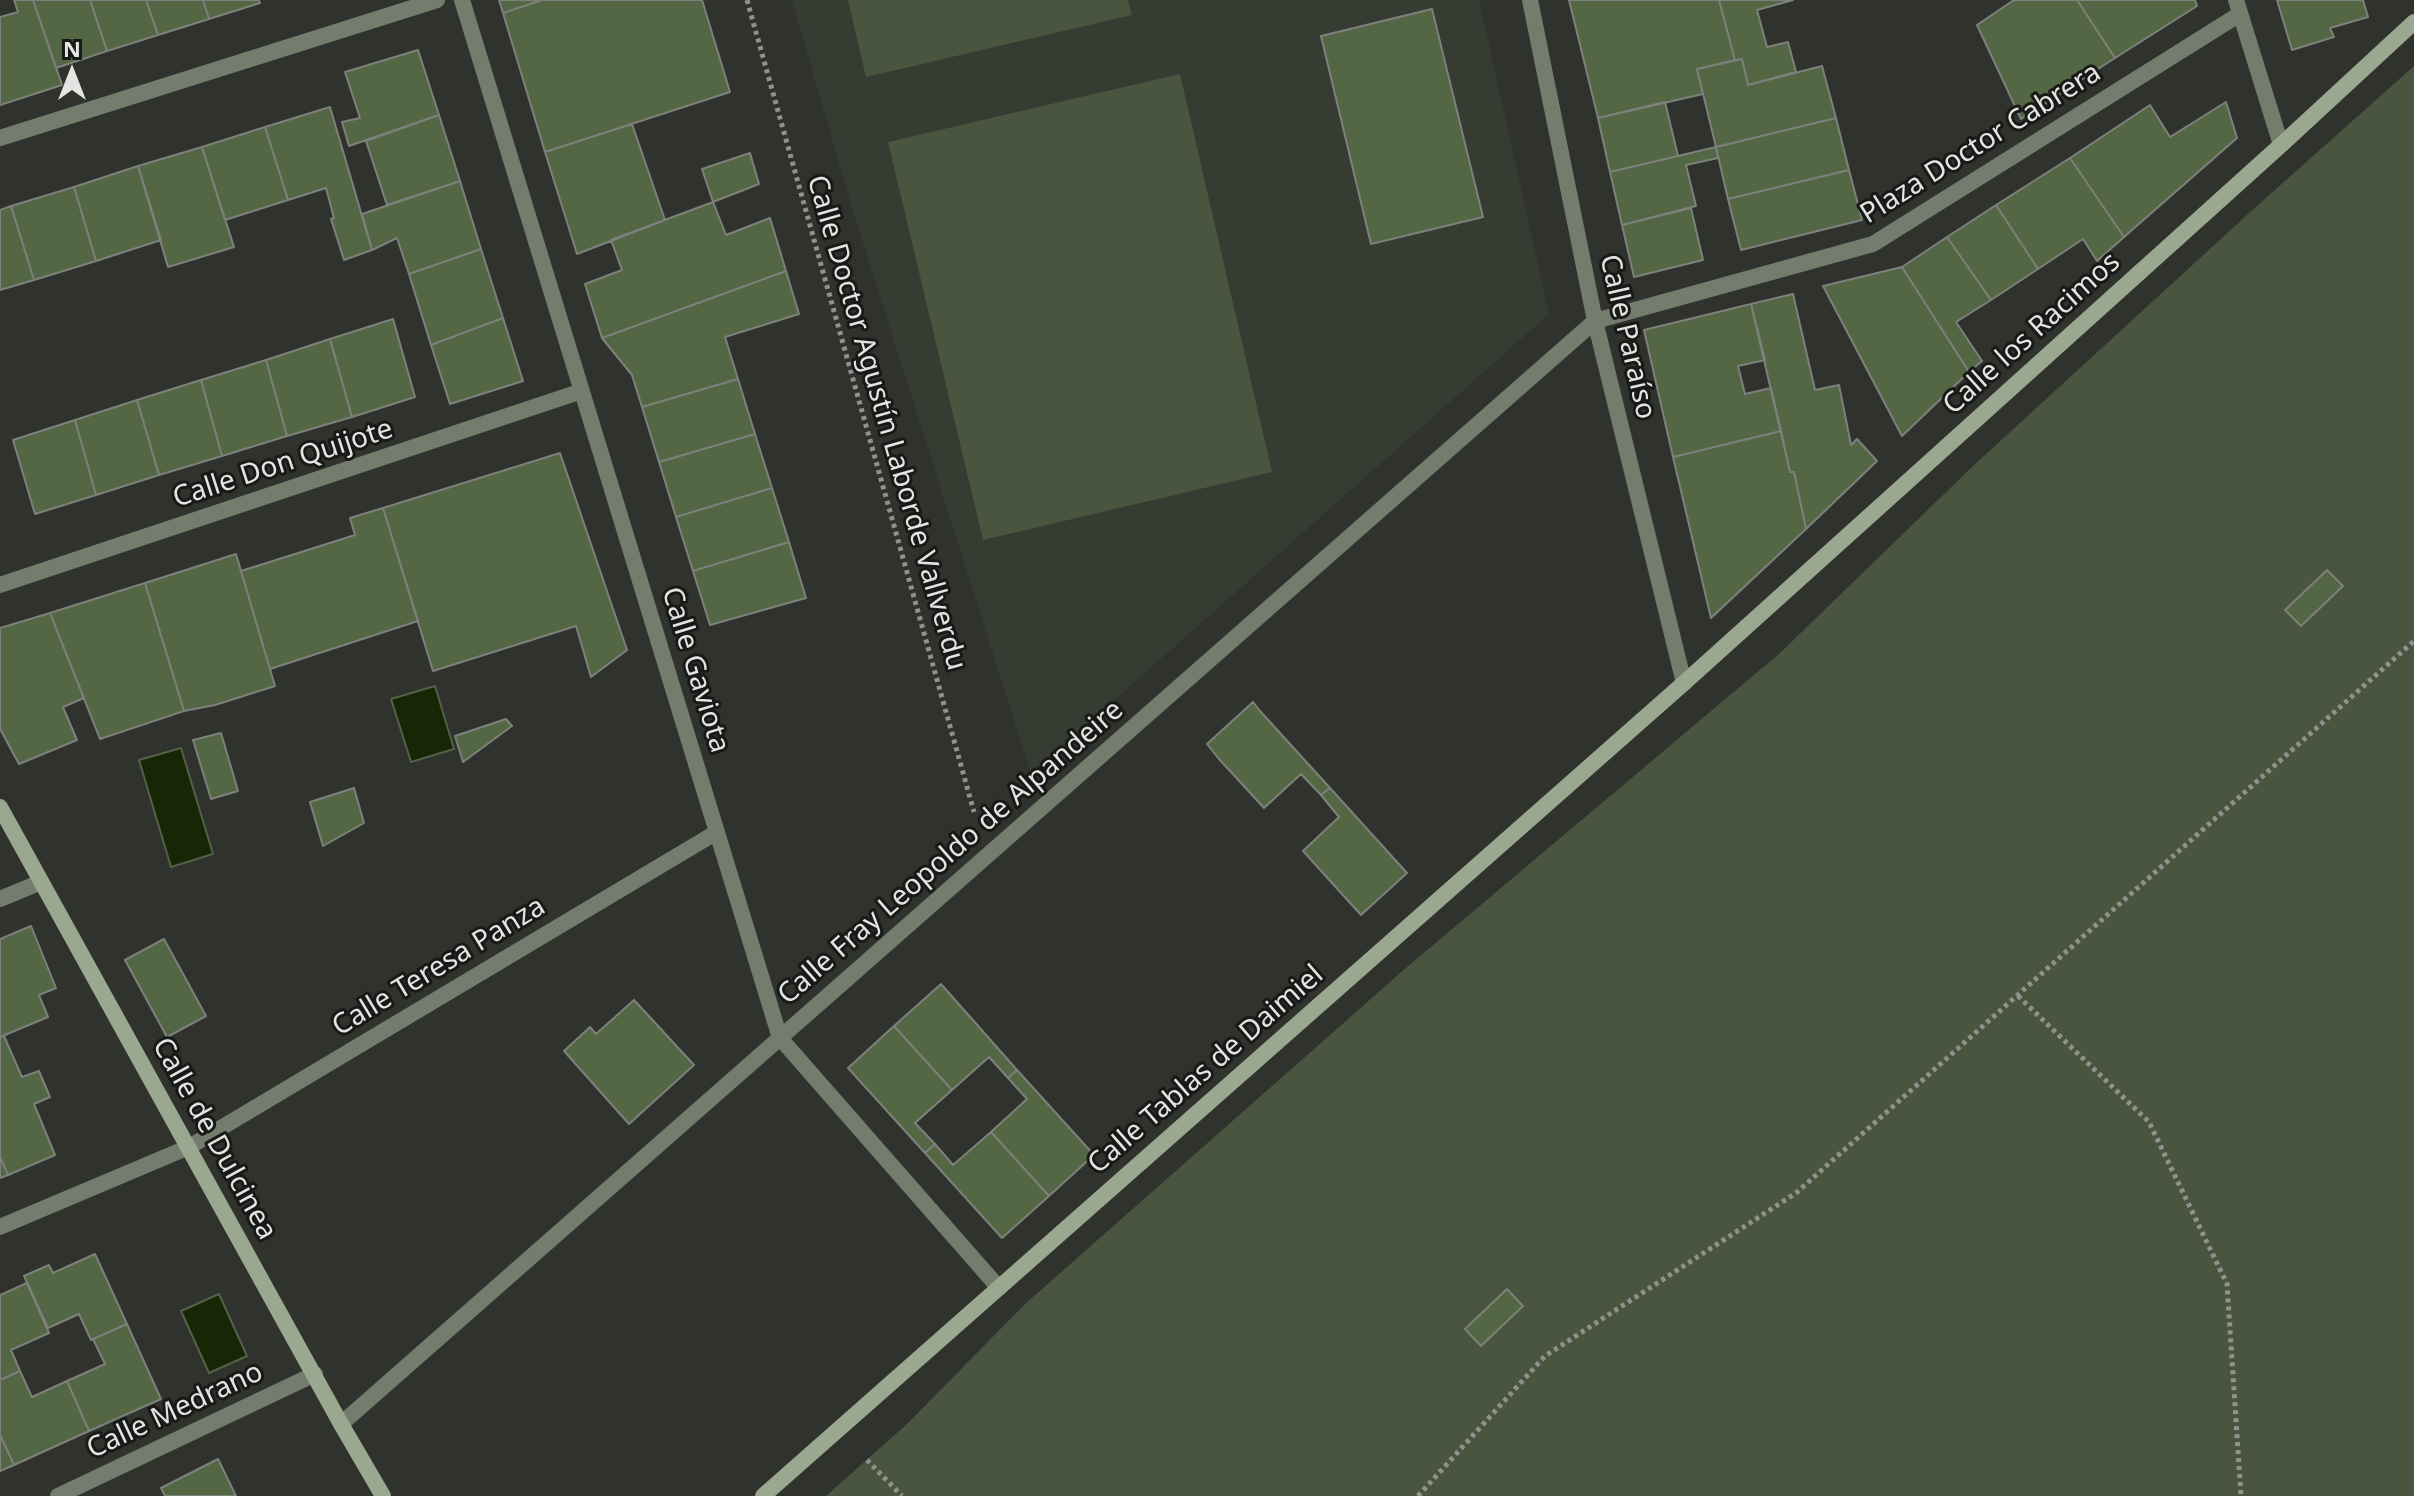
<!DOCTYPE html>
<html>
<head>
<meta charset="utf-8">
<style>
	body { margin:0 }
	#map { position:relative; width:2414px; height:1496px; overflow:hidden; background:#30322e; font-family:"Noto Sans",sans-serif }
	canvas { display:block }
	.north { position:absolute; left:32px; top:32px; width:80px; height:80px; -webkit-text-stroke:6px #191a18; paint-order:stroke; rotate:0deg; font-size:22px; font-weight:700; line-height:32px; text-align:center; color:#e3e5e2 }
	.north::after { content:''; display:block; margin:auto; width:28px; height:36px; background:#e3e5e2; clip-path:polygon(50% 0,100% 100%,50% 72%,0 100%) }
</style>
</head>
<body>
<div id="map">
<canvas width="2414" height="1496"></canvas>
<div class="north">N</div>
</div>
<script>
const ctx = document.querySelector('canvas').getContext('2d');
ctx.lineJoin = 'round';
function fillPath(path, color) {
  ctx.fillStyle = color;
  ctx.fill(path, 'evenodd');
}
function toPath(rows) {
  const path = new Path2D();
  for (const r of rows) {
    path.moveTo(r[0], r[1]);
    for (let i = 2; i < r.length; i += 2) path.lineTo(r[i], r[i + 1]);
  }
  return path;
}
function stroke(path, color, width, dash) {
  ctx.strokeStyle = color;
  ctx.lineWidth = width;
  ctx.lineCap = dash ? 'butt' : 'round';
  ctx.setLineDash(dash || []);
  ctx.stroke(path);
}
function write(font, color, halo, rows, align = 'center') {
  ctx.font = font + ' "Noto Sans",sans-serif';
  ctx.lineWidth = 6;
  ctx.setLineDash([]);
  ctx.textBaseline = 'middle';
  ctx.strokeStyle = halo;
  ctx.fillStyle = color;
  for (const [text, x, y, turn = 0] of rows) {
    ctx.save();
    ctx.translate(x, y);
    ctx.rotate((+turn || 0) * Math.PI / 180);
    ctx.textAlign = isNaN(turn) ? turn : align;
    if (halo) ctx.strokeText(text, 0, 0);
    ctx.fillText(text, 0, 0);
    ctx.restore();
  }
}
fillPath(toPath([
	[792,0,1479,0,1549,314,1031,774,852,208]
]), '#373c32');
fillPath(toPath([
	[848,0,1128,0,1132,15,866,77],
	[2414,66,2414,1496,826,1496,907,1424,1025,1304,1407,967,1780,653,1973,466,2248,214],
	[1180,74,1272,472,983,540,888,142]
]), '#49553f');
const water = toPath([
	[435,686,454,749,411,762,391,699,435,686],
	[181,748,213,854,171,867,139,760,181,748],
	[219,1294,247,1356,209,1373,181,1311,219,1294]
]);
fillPath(water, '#172706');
stroke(water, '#546048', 2);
const building = toPath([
	[14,0,33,0,62,85,0,105,0,17,18,12,14,0],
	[33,0,90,0,107,51,56,68,33,0],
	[90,0,146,0,158,35,107,51,90,0],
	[146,0,203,0,209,19,158,35,146,0],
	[203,0,259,0,260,3,209,19,203,0],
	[499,0,542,0,503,13,499,0],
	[542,0,702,0,730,92,545,152,503,13,542,0],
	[1569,0,1719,0,1735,60,1697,69,1703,94,1598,118,1569,0],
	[1719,0,1793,0,1757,10,1767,47,1788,42,1796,72,1748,85,1742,59,1735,60,1719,0],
	[2014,0,2077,0,2115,58,2021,119,1977,25,2014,0],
	[2077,0,2195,0,2197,6,2115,58,2077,0],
	[2277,0,2363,0,2368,17,2330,28,2334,37,2292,50,2277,0],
	[1432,9,1483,217,1371,244,1321,36,1432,9],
	[418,50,439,115,349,146,342,122,360,118,345,72,418,50],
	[1742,59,1748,85,1822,66,1836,118,1716,147,1697,69,1742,59],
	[1665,102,1678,156,1610,172,1598,118,1665,102],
	[2226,102,2237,138,2124,237,2070,158,2150,105,2170,137,2226,102],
	[330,107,372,250,344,260,331,219,334,218,326,188,288,200,265,127,330,107],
	[439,115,460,181,387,205,366,141,439,115],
	[1836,118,1849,170,1728,199,1716,147,1836,118],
	[632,124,665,220,577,254,545,152,632,124],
	[265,127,288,200,225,220,202,147,265,127],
	[202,147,234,247,168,267,138,166,202,147],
	[1716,147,1718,158,1686,165,1696,206,1622,225,1610,172,1716,147],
	[750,153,759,184,713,202,702,169,750,153],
	[2070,158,2124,237,2097,261,2083,239,2038,269,1996,205,2070,158],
	[138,166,161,240,96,261,74,187,138,166],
	[1849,170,1862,220,1741,250,1728,199,1849,170],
	[460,181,481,249,409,274,397,238,372,250,362,214,460,181],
	[74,187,96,261,34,280,11,206,74,187],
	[713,202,726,235,770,218,786,271,602,338,585,284,622,270,611,240,713,202],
	[1996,205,2038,269,1991,300,1947,237,1996,205],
	[11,206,34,280,0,290,0,210,11,206],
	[1691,208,1703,260,1634,277,1622,225,1691,208],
	[1947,237,1991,300,1956,322,1982,361,1969,372,1902,267,1947,237],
	[481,249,503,318,431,345,409,274,481,249],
	[1902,267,1969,372,1902,436,1823,286,1902,267],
	[786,271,799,314,725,337,738,379,642,407,632,375,602,338,786,271],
	[1793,294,1815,390,1839,385,1851,445,1857,439,1877,461,1806,529,1794,472,1790,472,1751,304,1793,294],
	[1751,304,1765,360,1738,366,1745,394,1771,388,1781,431,1673,457,1644,330,1751,304],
	[503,318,523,381,450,404,431,345,503,318],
	[393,319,415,397,352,417,330,339,393,319],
	[330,339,352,417,287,436,266,360,330,339],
	[266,360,287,436,222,456,201,380,266,360],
	[738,379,755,434,659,462,642,407,738,379],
	[201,380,222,456,159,475,137,400,201,380],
	[137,400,159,475,96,495,75,420,137,400],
	[75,420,96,495,35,514,13,440,75,420],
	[1781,431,1790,472,1794,472,1806,529,1711,618,1673,457,1781,431],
	[755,434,772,488,676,517,659,462,755,434],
	[560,453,627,650,591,677,576,626,433,671,383,508,560,453],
	[772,488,789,542,693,571,676,517,772,488],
	[383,508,418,621,270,669,241,571,355,535,350,518,383,508],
	[789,542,806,598,710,625,693,571,789,542],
	[236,554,275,686,215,705,184,711,145,583,236,554],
	[2327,570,2343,586,2301,626,2285,610,2327,570],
	[145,583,184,711,100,739,50,613,145,583],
	[50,613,84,698,63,707,77,740,19,764,0,729,0,628,50,613],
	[1253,702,1260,711,1330,788,1321,795,1301,774,1264,808,1219,759,1207,744,1253,702],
	[506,719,512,726,463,762,455,736,506,719],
	[221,733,238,791,211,799,193,740,221,733],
	[354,788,364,823,323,846,310,802,354,788],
	[1330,788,1407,873,1361,915,1303,851,1339,817,1321,795,1330,788],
	[31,926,56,988,39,995,48,1017,0,1037,0,939,31,926],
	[164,939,206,1016,167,1037,125,960,164,939],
	[941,984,1017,1070,1008,1078,989,1057,952,1090,894,1026,941,984],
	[634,1000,694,1065,629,1124,564,1051,590,1027,596,1034,634,1000],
	[894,1026,952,1090,915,1123,935,1144,925,1153,848,1068,894,1026],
	[4,1036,22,1077,39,1071,50,1097,34,1104,55,1155,8,1175,0,1157,0,1037,4,1036],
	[1017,1070,1094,1155,1049,1196,991,1132,1027,1099,1008,1078,1017,1070],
	[991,1132,1049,1196,1002,1238,925,1153,935,1144,953,1165,991,1132],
	[0,1157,8,1175,0,1178,0,1157],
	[95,1254,127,1324,91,1340,79,1314,48,1328,24,1276,49,1265,53,1273,95,1254],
	[27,1283,49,1333,11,1350,20,1371,0,1380,0,1295,27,1283],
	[1507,1289,1523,1306,1481,1346,1465,1329,1507,1289],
	[127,1324,161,1399,89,1431,67,1381,105,1364,93,1339,127,1324],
	[20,1371,32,1397,67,1381,89,1431,14,1465,0,1435,0,1380,20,1371],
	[0,1435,14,1465,0,1471,0,1435],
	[218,1459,236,1496,165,1496,161,1488,218,1459]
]);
fillPath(building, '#546744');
stroke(building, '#7d807b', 2);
stroke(toPath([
	[747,0,974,812],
	[2018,996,2149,1122,2227,1284,2241,1496],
	[867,1460,902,1496],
	[1418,1496,1545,1356,1796,1193,2414,641]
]), '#90928f', 5, [4, 4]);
stroke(toPath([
	[462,0,780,1038,999,1288],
	[1530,0,1595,321,1684,683],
	[2236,0,2281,145],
	[0,138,437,0],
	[0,585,582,391],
	[0,899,41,882],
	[0,1227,189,1147,717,832],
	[341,1424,1595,321,1873,244,2240,14],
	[58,1496,315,1374]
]), '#747d6d', 16);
stroke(toPath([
	[0,807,341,1424,383,1496],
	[763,1496,1684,683,2281,145,2414,22]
]), '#9aa88f', 16);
write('28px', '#e3e5e2', '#191a18', [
	["Plaza Doctor Cabrera",1981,144,-32],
	["Calle los Racimos",2032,334,-42],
	["Calle Paraíso",1627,337,77],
	["Calle Doctor Agustín Laborde Vallverdu",886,423,74],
	["Calle Don Quijote",283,464,-18],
	["Calle Gaviota",695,670,73],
	["Calle Fray Leopoldo de Alpandeire",951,853,-41],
	["Calle Teresa Panza",439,967,-31],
	["Calle Tablas de Daimiel",1206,1070,-41],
	["Calle de Dulcinea",214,1139,61],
	["Calle Medrano",175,1411,-25]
]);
</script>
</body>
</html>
